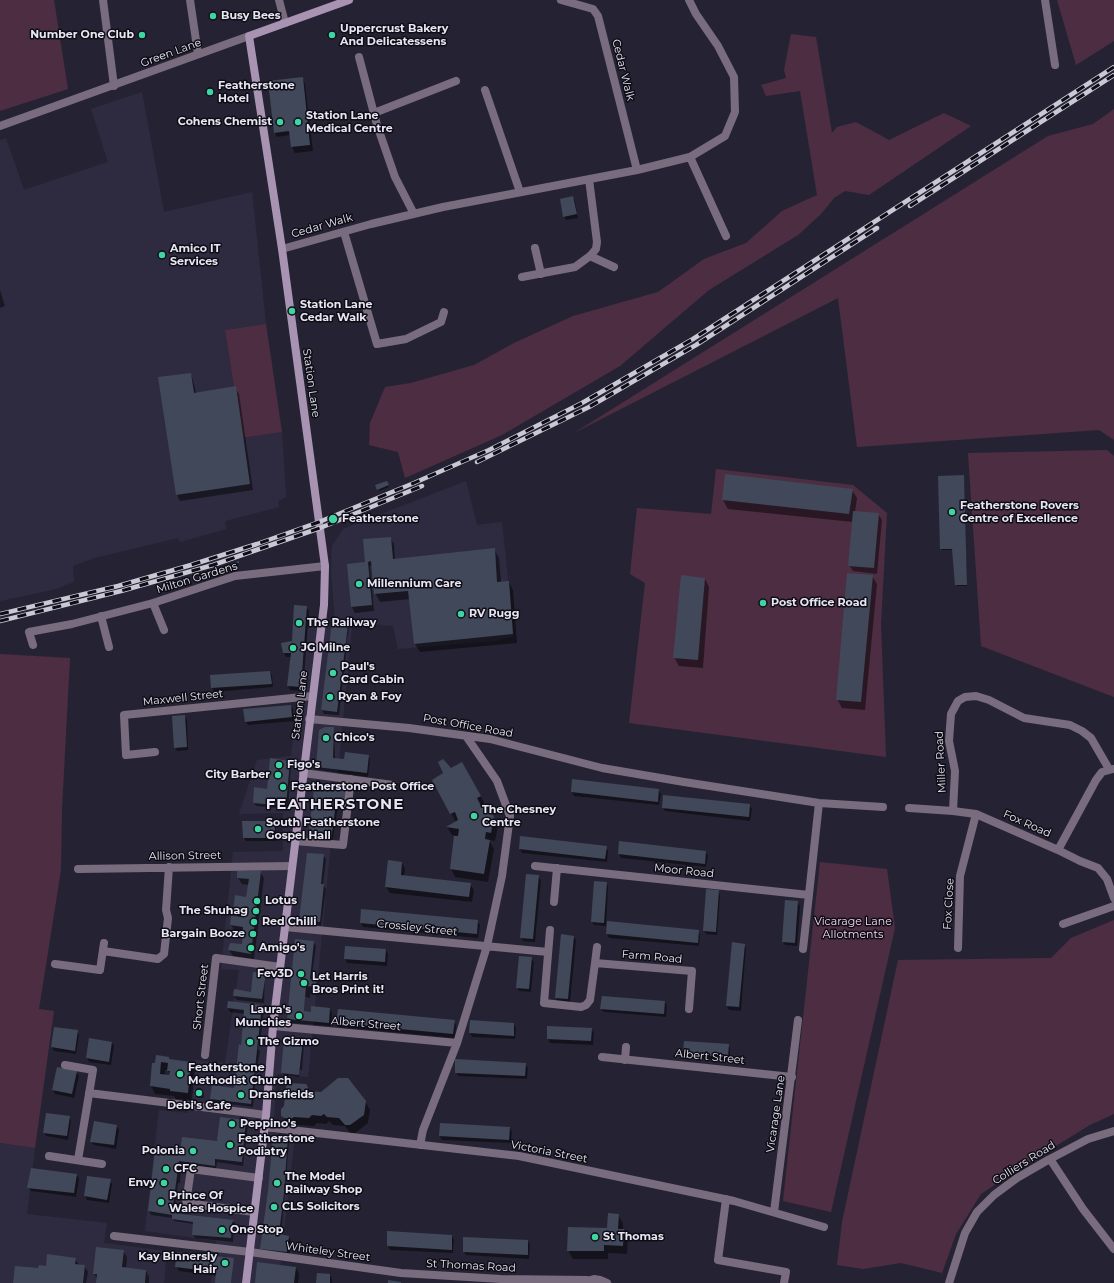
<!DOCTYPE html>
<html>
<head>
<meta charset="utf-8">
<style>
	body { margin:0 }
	canvas { display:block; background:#252333 }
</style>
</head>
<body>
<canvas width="1114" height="1283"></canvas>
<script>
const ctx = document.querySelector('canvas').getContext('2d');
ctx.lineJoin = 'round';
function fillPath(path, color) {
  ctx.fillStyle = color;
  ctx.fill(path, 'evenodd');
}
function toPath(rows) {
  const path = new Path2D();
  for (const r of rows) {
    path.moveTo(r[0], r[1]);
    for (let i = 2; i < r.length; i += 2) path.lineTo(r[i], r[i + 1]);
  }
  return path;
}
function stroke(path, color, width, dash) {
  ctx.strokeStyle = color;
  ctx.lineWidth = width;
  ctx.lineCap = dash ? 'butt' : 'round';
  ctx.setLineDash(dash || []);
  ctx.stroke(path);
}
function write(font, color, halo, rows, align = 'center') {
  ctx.font = font + ' Montserrat,sans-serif';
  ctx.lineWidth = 3;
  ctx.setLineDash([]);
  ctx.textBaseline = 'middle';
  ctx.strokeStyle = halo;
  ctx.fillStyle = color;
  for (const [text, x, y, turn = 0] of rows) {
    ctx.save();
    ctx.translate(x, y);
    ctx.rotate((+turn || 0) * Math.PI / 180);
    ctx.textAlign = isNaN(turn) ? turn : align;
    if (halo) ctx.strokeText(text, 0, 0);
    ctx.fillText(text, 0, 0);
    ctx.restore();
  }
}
fillPath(toPath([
	[142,92,164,212,252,192,266,324,225,330,242,438,282,432,286,497,278,501,279,507,225,521,226,529,180,542,178,538,94,558,73,566,74,582,56,589,0,601,0,140,6,138,24,190,108,162,91,109],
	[466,481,477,525,502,522,514,637,496,641,398,649,393,626,335,620,331,570,332,546,343,529],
	[308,624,352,627,308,1077,277,1074,273,1133,295,1136,278,1283,211,1283,216,1241,145,1231,159,1110,188,1113,195,1060,225,1063,239,970,221,969,233,852,283,851,283,813,239,814,257,760,291,756],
	[0,1143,35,1148,27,1214,107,1223,104,1243,167,1251,164,1283,0,1283]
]), '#2e2b41');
fillPath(toPath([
	[0,0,54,0,68,89,0,111],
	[1057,0,1114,0,1114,41,1076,65],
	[791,34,816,37,832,133,837,127,856,122,889,140,944,113,971,126,869,195,845,191,834,198,821,214,798,235,709,290,620,366,502,435,405,478,398,452,369,445,370,423,385,387,411,383,474,365,514,343,573,316,658,292,704,259,746,243,782,211,817,195,800,91,766,96,761,85,786,78,784,70],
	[1114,109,1114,440,1099,430,857,447,838,298,574,433,1048,136,1093,124],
	[266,324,282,432,242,438,225,330],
	[1107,450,1114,456,1114,697,981,646,968,453],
	[716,469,853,485,887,513,881,624,886,757,629,723,645,583,630,574,637,508,711,514],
	[0,654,70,658,62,809,61,870,39,1009,54,1011,35,1148,0,1143],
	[820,862,887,869,895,928,831,1212,783,1201],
	[1114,920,1114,1114,1090,1125,1020,1168,981,1194,956,1234,942,1273,901,1263,863,1269,837,1265,842,1222,898,960,1051,958,1071,938]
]), '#4d2d42');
fillPath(toPath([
	[302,78,305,84,313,151,295,153,292,147,290,135,277,137,275,133],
	[572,197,575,201,578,218,566,220,564,216],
	[0,290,5,306,0,308],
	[190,374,193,380,196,393,235,388,239,394,253,490,180,501,177,495],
	[726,475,852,490,857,498,855,512,878,514,882,520,877,574,853,571,849,565,853,522,728,509,723,500],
	[964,478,967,586,957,586,954,550,942,550,941,548],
	[387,482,389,487,379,491,377,486],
	[390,538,394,544,395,560,494,549,499,558,501,582,509,582,513,590,517,643,420,652,415,644,410,599,380,602,375,593,372,566,370,566,374,611,355,613,352,607,366,563],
	[238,562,239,565,234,567,233,564],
	[872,576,877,584,865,710,842,708,837,699],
	[705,579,709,587,703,668,679,666,674,657],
	[306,607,309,611,303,691,290,690,288,686,291,657,286,657,284,653,293,642],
	[348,626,349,627,345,650,346,653,339,715,324,714,322,710],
	[270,672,272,675,273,687,214,692,212,688],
	[290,706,293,709,294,721,248,725,246,722],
	[184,716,187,720,188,750,177,751,175,747],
	[334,728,335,759,345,760,368,756,370,759,368,777,319,770,317,767],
	[289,761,291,765,288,809,256,806,254,803,268,790],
	[461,763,498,826,495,841,490,840,490,842,494,849,488,882,455,877,451,869,455,835,452,835,447,827,456,822,433,781],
	[315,789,345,792,346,807,338,806,332,844,311,841],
	[658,790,661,794,659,805,574,796,572,792],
	[749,805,752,809,750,821,665,811,663,807],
	[274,822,276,825,276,841,246,841,244,838],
	[606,847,608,851,607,862,522,853,520,849],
	[706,852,708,856,706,867,621,858,619,854],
	[323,855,326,859,323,885,326,889,321,926,302,923,300,920],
	[402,863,405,869,404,876,470,884,474,890,472,902,390,893,386,887],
	[238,872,260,872,264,878,254,959,233,956,229,950,243,945,244,932,235,931,231,925,239,918,234,910,247,898,249,885,242,884,238,878],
	[538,876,541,880,535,942,523,941,521,938],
	[606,882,608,886,606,926,594,925,592,922],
	[718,891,720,895,717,935,706,934,704,931],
	[797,902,800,906,797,946,785,945,783,941],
	[362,910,477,921,480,925,478,938,363,927,361,923],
	[698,931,700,935,699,946,609,938,607,934],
	[573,936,576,940,570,1003,558,1002,556,998],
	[313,942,316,946,312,975,315,981,316,981,321,989,321,995,310,994,310,998,305,997,304,1012,311,1013,330,1009,332,1013,331,1026,290,1023,288,1019,293,968],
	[733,944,744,945,746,948,741,1011,729,1010,727,1006],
	[386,950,388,954,387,966,347,963,345,959],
	[531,958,534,962,531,992,519,991,517,987],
	[265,974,264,1003,237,1000,234,996,252,993],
	[665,1002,667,1006,666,1017,604,1012,601,1009],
	[229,1003,262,1006,264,1010,260,1043,259,1043,258,1049,260,1051,257,1069,256,1069,254,1082,255,1084,253,1107,213,1102,211,1098,235,1089,245,1014,230,1012,228,1008],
	[338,1010,454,1021,456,1025,455,1038,339,1027,337,1023],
	[471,1021,514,1024,516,1028,515,1039,472,1037,470,1033],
	[591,1029,594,1033,593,1045,550,1043,548,1039],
	[77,1031,79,1035,76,1054,54,1051,52,1047],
	[90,1039,112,1043,114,1046,111,1065,89,1062,87,1058],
	[302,1040,304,1044,302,1070,300,1070,299,1077,282,1074,282,1073],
	[728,1045,730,1048,730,1060,686,1058,684,1054],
	[168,1058,170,1060,191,1063,195,1071,192,1100,176,1099,174,1096,155,1094,151,1086,153,1064],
	[165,1070,168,1070,170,1076,165,1075],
	[525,1064,528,1068,527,1079,458,1076,456,1072],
	[76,1072,79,1076,74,1098,55,1094,53,1090],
	[307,1087,310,1092,365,1101,370,1110,368,1123,355,1133,350,1133,345,1126,333,1125,329,1121,326,1124,317,1123,314,1126,298,1125,296,1127,290,1126,282,1116],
	[203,1092,204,1098,196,1097,195,1096],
	[69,1117,71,1121,68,1140,46,1136,44,1133],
	[245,1121,248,1125,243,1166,217,1162,216,1169,181,1164,180,1169,181,1171,180,1183,178,1183,174,1214,233,1221,236,1225,234,1227,233,1242,195,1238,193,1234,194,1224,174,1221,173,1218,151,1215,149,1211,154,1175,181,1154,218,1142],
	[117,1126,119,1130,116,1149,94,1145,91,1142],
	[510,1128,512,1132,511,1143,442,1140,440,1136],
	[287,1138,289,1142,281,1236,289,1237,291,1241,289,1256,263,1252,261,1248],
	[77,1175,79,1179,76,1197,31,1191,28,1187],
	[110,1180,112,1184,109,1203,87,1200,85,1196],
	[618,1215,623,1223,623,1230,628,1238,627,1254,608,1253,608,1259,573,1259,568,1250,608,1229],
	[452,1236,454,1240,453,1253,390,1250,388,1246],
	[528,1241,530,1245,529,1259,466,1255,464,1252],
	[123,1251,127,1257,126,1269,146,1271,149,1277,149,1283,97,1283,97,1279,94,1273],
	[75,1259,79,1265,84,1266,88,1272,86,1283,14,1283,39,1269],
	[233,1259,231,1283,216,1283,217,1276,179,1271,177,1267],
	[296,1268,299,1274,298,1283,256,1283],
	[330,1275,332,1279,332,1283,317,1283]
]), '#0007');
fillPath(toPath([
	[303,77,310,145,291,147,289,131,274,133,268,81],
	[573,196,577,214,563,217,560,199],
	[191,373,194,393,236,386,250,484,176,495,158,377],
	[725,474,853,489,849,514,722,500],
	[964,475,967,585,955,585,952,549,940,549,938,476],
	[387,481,389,485,377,490,375,485],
	[853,511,879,513,874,568,848,566],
	[391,537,393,559,495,548,497,582,509,581,513,634,414,644,408,591,374,594,371,561,368,562,372,605,351,607,347,564,365,562,363,539],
	[239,561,239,563,232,566,231,564],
	[847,573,873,575,861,702,836,700],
	[681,575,705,578,698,660,673,658],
	[294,605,307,606,301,687,287,686,291,653,283,653,281,643,292,641],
	[332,622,348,625,337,712,321,710],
	[270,671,272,684,211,688,210,675],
	[291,705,292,717,245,722,243,709],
	[185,715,187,747,174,748,172,716],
	[325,727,334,727,333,758,344,759,345,752,369,755,367,773,316,767,319,730],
	[270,758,290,761,286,806,253,803,254,787,267,789],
	[443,759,451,768,462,762,481,796,477,798,481,806,485,803,494,817,491,833,486,832,485,839,490,840,484,874,450,869,454,836,458,836,459,829,446,827,458,820,455,812,450,814,432,780,443,773,438,762],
	[572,779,659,789,658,802,571,792],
	[314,788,346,791,344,804,336,803,331,841,308,838],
	[663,795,750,804,749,817,662,808],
	[242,821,275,821,275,838,243,838],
	[520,836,607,846,605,859,519,849],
	[619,841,706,851,705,864,618,854],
	[307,853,324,854,321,884,324,884,320,922,299,920],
	[388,860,402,862,401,875,471,883,469,897,385,887],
	[237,871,261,871,251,954,228,950,230,943,242,944,243,927,230,925,231,916,243,917,244,912,233,911,235,895,246,897,249,879,237,878],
	[526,874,539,875,533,939,520,938],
	[594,881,607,882,604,923,591,922],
	[706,889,719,890,716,932,703,931],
	[785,900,798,901,795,943,782,942],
	[361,909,478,920,477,934,360,923],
	[607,921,699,930,698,943,606,934],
	[561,934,574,936,568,999,555,998],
	[295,939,314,941,310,979,317,980,316,987,306,986,304,1011,311,1012,311,1006,330,1008,329,1023,287,1019],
	[732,942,745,944,739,1007,726,1006],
	[345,946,386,949,385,962,344,959],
	[519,956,532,957,529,989,516,988],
	[253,972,266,973,262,999,233,996,234,989,251,992],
	[602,996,665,1001,664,1014,600,1009],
	[228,1001,262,1005,251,1104,210,1099,212,1085,234,1088,239,1044,241,1045,244,1010,227,1008],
	[338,1009,455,1020,453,1034,336,1023],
	[470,1020,514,1023,514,1036,469,1033],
	[547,1026,592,1028,591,1041,547,1039],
	[54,1027,78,1030,75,1051,51,1047],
	[284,1037,303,1039,299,1075,281,1073],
	[89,1038,112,1042,109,1062,86,1058],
	[684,1041,729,1044,728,1057,683,1054],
	[156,1055,169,1057,169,1059,191,1062,188,1093,170,1091,170,1089,150,1086,152,1063,155,1063],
	[161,1062,168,1063,167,1071,170,1071,169,1075,160,1074],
	[455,1059,526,1063,525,1076,455,1073],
	[57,1067,77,1071,72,1094,52,1090],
	[338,1078,348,1078,366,1101,364,1115,350,1125,345,1125,339,1118,327,1117,324,1114,321,1116,312,1115,309,1118,294,1117,291,1119,284,1118,281,1116,281,1109,284,1106,286,1086,289,1083,306,1084,308,1087,308,1091,321,1092],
	[194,1090,204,1091,203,1096,194,1096],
	[46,1113,70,1116,67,1136,43,1133],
	[220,1117,246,1120,242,1162,215,1159,215,1166,179,1161,172,1213,234,1220,232,1223,231,1238,192,1235,193,1222,172,1219,172,1215,148,1211,155,1150,180,1152,182,1137,217,1141],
	[94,1121,117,1125,114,1145,90,1142],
	[440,1123,510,1127,509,1140,439,1136],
	[273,1136,288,1137,284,1193,279,1234,289,1236,287,1252,260,1249,268,1191],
	[31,1168,77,1174,74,1193,27,1188],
	[87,1176,111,1179,107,1200,84,1196],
	[608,1213,619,1214,618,1229,624,1229,623,1246,604,1245,604,1251,567,1251,568,1227,607,1228],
	[387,1231,452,1235,452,1250,387,1246],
	[463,1237,528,1240,528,1255,463,1252],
	[96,1247,124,1250,122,1267,146,1270,145,1283,96,1283,97,1274,93,1274],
	[177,1252,234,1258,231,1283,215,1283,216,1272,175,1267],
	[47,1254,76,1258,75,1264,85,1265,83,1283,13,1283,15,1266,38,1268,39,1265,46,1266],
	[257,1262,296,1267,294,1283,255,1283],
	[317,1273,330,1274,330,1283,316,1283],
	[388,1280,401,1282,401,1283,388,1283]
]), '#40485a');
stroke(toPath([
	[254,1212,186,1203,191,1169,259,1178]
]), '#796c7f', 8);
stroke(toPath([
	[103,0,114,86],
	[190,0,198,54],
	[279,0,285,23],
	[561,0,593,9,598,16,637,170],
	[1045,0,1055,65],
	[359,57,377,125,395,177,414,214],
	[485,90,520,192],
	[374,113,456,81],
	[690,157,726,236],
	[344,232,377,344,406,339,441,322,444,312],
	[535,248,541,274],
	[282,249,371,224,443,207,637,170,690,157,725,136,735,112,734,77,718,46,696,14,689,0],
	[590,256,614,267],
	[522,277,575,267,590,256,596,249,597,242,589,179],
	[153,603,164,630],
	[101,616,109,647],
	[33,645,29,632,72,624,153,603,235,576,325,566],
	[309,719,409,728,490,739,602,768,684,782,819,803,883,807],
	[155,752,126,755,124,715,312,696],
	[303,773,393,785],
	[909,808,953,811,976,814,1058,850,1080,861,1098,868,1107,879,1114,898],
	[953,811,955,771,949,741,951,714,958,701,965,697,976,696,989,700,1024,718,1070,725,1082,731,1091,738,1109,769],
	[295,841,343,845,351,779],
	[1058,850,1096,780,1102,772,1113,769],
	[535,866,809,895],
	[78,869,292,866],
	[554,902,557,868],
	[1063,924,1114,906],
	[285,927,548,952],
	[550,930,544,1003,581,1007,586,1005,590,1000,595,963,692,971,689,1009],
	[958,948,960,876,976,814],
	[803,949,819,803],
	[103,951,158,959,164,954,168,918,166,910,169,867],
	[595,963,597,947],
	[55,964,100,970,104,943],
	[273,1026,457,1043],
	[205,1055,216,958,280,967],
	[602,1057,792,1077],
	[625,1060,626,1047],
	[65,1065,93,1070,78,1160],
	[89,1093,266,1115],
	[264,1127,519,1156,734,1201,824,1227],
	[420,1145,423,1130,457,1043,487,946,502,876,510,816,497,781,466,736],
	[49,1156,102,1164],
	[1050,1159,1083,1209,1114,1249],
	[726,1199,718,1260,786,1272,784,1283],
	[774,1212,798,1020],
	[114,1236,250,1252,401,1273,501,1279,587,1280],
	[582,1283,594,1279,600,1280,607,1283],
	[949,1283,965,1233,977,1212,994,1195,1017,1178,1048,1160,1088,1139,1114,1131]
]), '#796c7f', 8);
stroke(toPath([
	[0,126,249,36]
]), '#796c7f', 8);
stroke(toPath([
	[246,1283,266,1115,273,1026,324,605,325,566,282,249,249,36,349,0]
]), '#a993b3', 8);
const rail = toPath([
	[910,206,1114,75],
	[477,462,589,407,696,345,877,228],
	[0,614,118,586,191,565,257,544,319,522,414,483,489,450,582,403,693,339,1114,67],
	[0,621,121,591,213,565,320,528,422,486]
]);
stroke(rail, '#c9c8d5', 4.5);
stroke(rail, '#0e0d15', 3, [9]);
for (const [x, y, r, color] of [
	[213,16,4,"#3fd4a2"],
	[142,35,4,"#3fd4a2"],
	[332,35,4,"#3fd4a2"],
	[210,92,4,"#3fd4a2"],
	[280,122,4,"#3fd4a2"],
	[298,122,4,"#3fd4a2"],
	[162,255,4,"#3fd4a2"],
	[292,311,4,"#3fd4a2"],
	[952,512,4,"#3fd4a2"],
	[333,519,5,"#3fd4a2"],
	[359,584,4,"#3fd4a2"],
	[763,603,4,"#3fd4a2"],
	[461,614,4,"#3fd4a2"],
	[299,623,4,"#3fd4a2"],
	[293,648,4,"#3fd4a2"],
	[333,673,4,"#3fd4a2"],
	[330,697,4,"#3fd4a2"],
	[326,738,4,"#3fd4a2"],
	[279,765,4,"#3fd4a2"],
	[278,775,4,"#3fd4a2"],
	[283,787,4,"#3fd4a2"],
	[474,816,4,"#3fd4a2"],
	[258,829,4,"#3fd4a2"],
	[257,901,4,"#3fd4a2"],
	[256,911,4,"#3fd4a2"],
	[254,922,4,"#3fd4a2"],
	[253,934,4,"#3fd4a2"],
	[251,948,4,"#3fd4a2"],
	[301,974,4,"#3fd4a2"],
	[304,983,4,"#3fd4a2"],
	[299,1016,4,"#3fd4a2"],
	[250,1042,4,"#3fd4a2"],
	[180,1074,4,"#3fd4a2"],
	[199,1093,4,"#3fd4a2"],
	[241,1095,4,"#3fd4a2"],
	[232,1124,4,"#3fd4a2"],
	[230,1145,4,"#3fd4a2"],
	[193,1151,4,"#3fd4a2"],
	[166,1169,4,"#3fd4a2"],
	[164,1183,4,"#3fd4a2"],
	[277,1183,4,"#3fd4a2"],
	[161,1202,4,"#3fd4a2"],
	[274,1207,4,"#3fd4a2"],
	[222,1230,4,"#3fd4a2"],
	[595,1237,4,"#3fd4a2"],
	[225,1263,4,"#3fd4a2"]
]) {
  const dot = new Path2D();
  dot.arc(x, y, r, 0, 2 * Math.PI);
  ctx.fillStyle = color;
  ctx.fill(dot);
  stroke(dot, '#0e0d15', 1.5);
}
write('bold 11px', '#e7e6f2', '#0e0d15', [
	["Busy Bees",221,16],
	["Uppercrust Bakery",340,29],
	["And Delicatessens",340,42],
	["Number One Club",134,35,"right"],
	["Featherstone",218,86],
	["Hotel",218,99],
	["Station Lane",306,116],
	["Medical Centre",306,129],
	["Cohens Chemist",272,122,"right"],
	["Amico IT",170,249],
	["Services",170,262],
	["Station Lane",300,305],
	["Cedar Walk",300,318],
	["Featherstone Rovers",960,506],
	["Centre of Excellence",960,519],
	["Featherstone",342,519],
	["Millennium Care",367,584],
	["Post Office Road",771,603],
	["RV Rugg",469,614],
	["The Railway",307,623],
	["JG Milne",301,648],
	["Paul's",341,667],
	["Card Cabin",341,680],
	["Ryan & Foy",338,697],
	["Chico's",334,738],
	["Figo's",287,765],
	["City Barber",270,775,"right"],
	["Featherstone Post Office",291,787],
	["The Chesney",482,810],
	["Centre",482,823],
	["South Featherstone",266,823],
	["Gospel Hall",266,836],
	["Lotus",265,901],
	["The Shuhag",248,911,"right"],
	["Red Chilli",262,922],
	["Bargain Booze",245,934,"right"],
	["Amigo's",259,948],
	["Fev3D",293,974,"right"],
	["Let Harris",312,977],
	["Bros Print it!",312,990],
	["Laura's",291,1010,"right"],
	["Munchies",291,1023,"right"],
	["The Gizmo",258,1042],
	["Featherstone",188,1068],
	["Methodist Church",188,1081],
	["Dransfields",249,1095],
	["Debi's Cafe",199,1106,"center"],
	["Peppino's",240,1124],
	["Featherstone",238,1139],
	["Podiatry",238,1152],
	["Polonia",185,1151,"right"],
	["CFC",174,1169],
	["The Model",285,1177],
	["Railway Shop",285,1190],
	["Envy",156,1183,"right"],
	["Prince Of",169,1196],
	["Wales Hospice",169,1209],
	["CLS Solicitors",282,1207],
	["One Stop",230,1230],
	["St Thomas",603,1237],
	["Kay Binnersly",217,1257,"right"],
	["Hair",217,1270,"right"]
], 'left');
write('11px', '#e7e6f2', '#0e0d15', [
	["Green Lane",171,53,-20],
	["Cedar Walk",623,70,76],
	["Cedar Walk",322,226,-16],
	["Station Lane",311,383,82],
	["Milton Gardens",197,578,-17],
	["Maxwell Street",183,698,-6],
	["Station Lane",300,705,-83],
	["Post Office Road",468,726,10],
	["Miller Road",941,762,-93],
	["Fox Road",1027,824,24],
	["Allison Street",185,856,-1],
	["Moor Road",684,871,6],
	["Fox Close",949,904,-87],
	["Crossley Street",417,928,6],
	["Farm Road",652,957,5],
	["Short Street",201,997,-83],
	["Albert Street",366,1024,5],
	["Albert Street",710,1057,6],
	["Vicarage Lane",776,1114,-82],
	["Victoria Street",549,1152,11],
	["Colliers Road",1024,1163,-32],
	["Whiteley Street",328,1252,8],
	["St Thomas Road",471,1266,3]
]);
write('11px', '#f8d9ec', '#0e0d15', [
	["Vicarage Lane",853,922],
	["Allotments",853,935]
]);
ctx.letterSpacing = '1px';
write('bold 15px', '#e7e6f2', '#0e0d15', [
	["FEATHERSTONE",335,805]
]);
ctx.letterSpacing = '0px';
</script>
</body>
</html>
